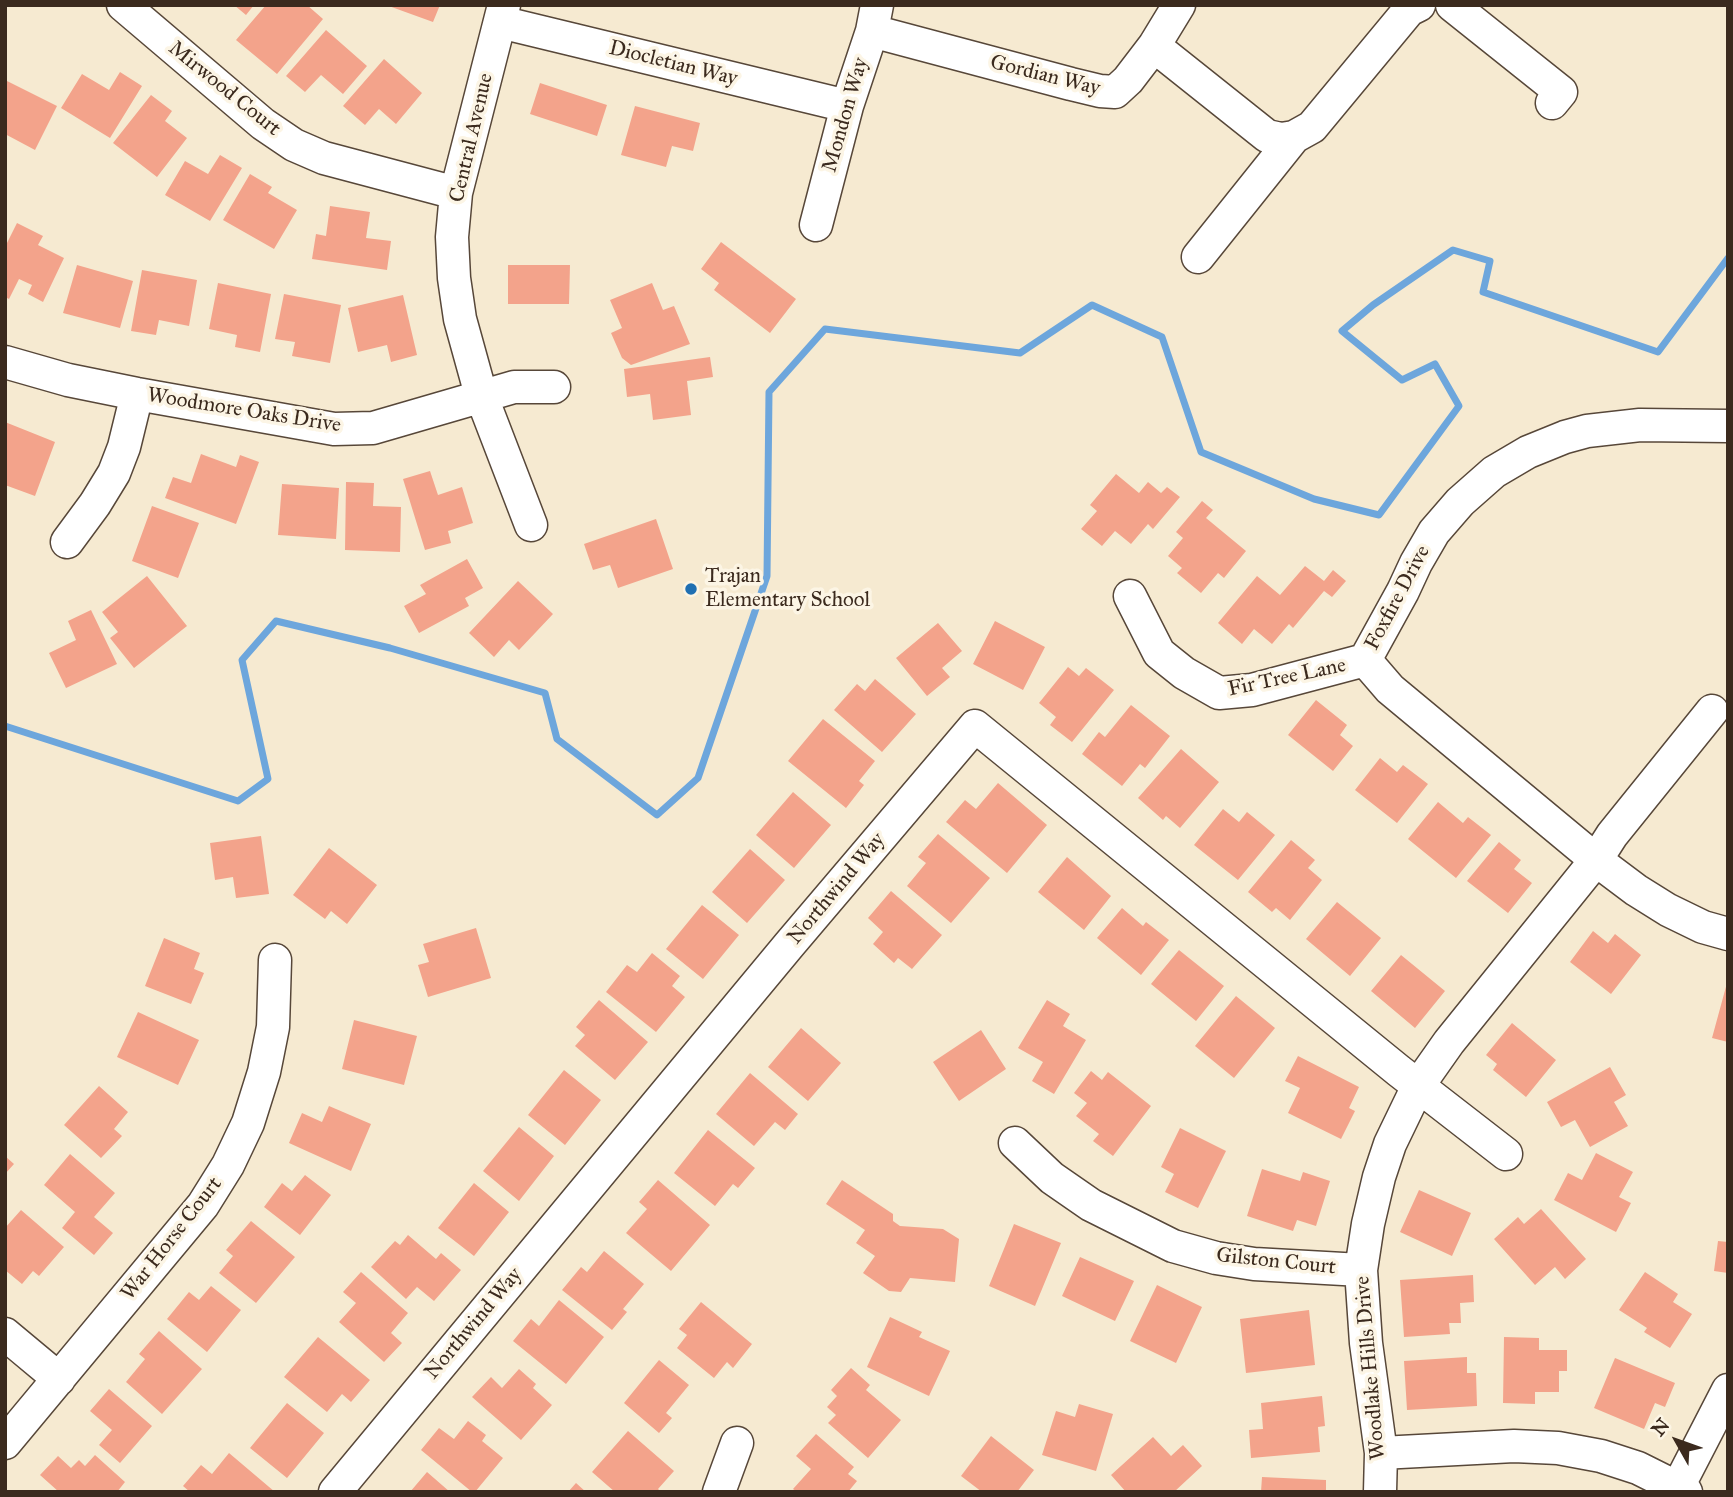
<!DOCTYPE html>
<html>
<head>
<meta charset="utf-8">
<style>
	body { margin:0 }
	#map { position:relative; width:1733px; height:1497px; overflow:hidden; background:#f6ead1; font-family:"IM FELL Great Primer",serif }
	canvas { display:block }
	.frame { position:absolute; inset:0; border:7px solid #3b2a1e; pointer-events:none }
	.north { position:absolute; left:1642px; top:1406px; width:70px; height:70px; -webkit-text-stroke:5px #fcf5e5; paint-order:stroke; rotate:310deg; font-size:19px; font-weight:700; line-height:28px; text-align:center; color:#3b2a1e }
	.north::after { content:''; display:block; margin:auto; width:24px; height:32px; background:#3b2a1e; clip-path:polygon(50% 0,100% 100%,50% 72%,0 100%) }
</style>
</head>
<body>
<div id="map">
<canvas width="1733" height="1497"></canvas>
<div class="frame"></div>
<div class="north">N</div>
</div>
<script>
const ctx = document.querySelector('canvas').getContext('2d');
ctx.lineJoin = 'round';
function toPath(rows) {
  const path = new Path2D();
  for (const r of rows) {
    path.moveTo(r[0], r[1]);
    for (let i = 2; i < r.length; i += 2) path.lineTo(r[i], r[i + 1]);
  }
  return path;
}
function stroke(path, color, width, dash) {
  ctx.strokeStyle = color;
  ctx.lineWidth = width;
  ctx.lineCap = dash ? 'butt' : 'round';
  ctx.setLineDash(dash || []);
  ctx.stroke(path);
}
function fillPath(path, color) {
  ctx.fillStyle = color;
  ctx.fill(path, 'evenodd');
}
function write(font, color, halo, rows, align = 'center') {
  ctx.font = font + ' "IM FELL Great Primer",serif';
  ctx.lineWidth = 7;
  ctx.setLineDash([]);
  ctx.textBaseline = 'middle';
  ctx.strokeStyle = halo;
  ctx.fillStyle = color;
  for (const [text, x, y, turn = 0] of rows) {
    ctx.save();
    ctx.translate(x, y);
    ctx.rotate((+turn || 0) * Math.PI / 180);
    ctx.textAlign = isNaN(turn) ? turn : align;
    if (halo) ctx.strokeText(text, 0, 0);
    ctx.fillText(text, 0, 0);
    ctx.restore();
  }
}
stroke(toPath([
	[5,726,238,801,268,779,242,660,276,621,390,648,545,693,557,739,657,815,698,778,767,576,769,392,825,329,1020,353,1092,305,1162,337,1201,452,1314,499,1379,515,1459,406,1435,364,1402,380,1342,331,1373,305,1453,250,1490,261,1483,292,1658,352,1728,258]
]), '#6da6dc', 7);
fillPath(toPath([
	[234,5,254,5,246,15],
	[266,5,307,5,323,19,277,74,236,40],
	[386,5,440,5,433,22],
	[326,30,367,66,343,94,321,75,305,92,286,76],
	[384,59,422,93,396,124,379,109,365,125,343,106],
	[120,72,142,86,110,138,61,108,82,74,109,90],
	[5,80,57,106,35,150,5,134],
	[540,83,607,105,597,136,530,114],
	[151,95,172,111,165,121,187,138,157,177,113,143],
	[635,106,700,123,693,151,672,146,666,167,621,155],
	[220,155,242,168,210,221,165,195,185,161,208,174],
	[250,174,272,187,268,193,297,210,274,249,223,220],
	[330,206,370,212,366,238,391,241,387,270,312,259,316,234,326,236],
	[17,223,43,236,38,245,64,258,43,302,28,294,32,285,19,279,9,299,5,297,5,247],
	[721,242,796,299,770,333,714,290,719,283,701,269],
	[77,265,133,281,120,328,63,313],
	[508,265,570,265,569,304,508,304],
	[142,270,197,280,189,326,159,320,156,335,131,331],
	[218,283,271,294,260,352,235,347,237,335,209,329],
	[652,283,663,310,674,306,690,344,631,365,622,358,611,333,622,328,610,300],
	[284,294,341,305,330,363,292,356,295,342,275,339],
	[403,295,417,355,391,362,387,345,358,352,348,308],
	[710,357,713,377,687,381,691,415,653,420,650,394,627,397,624,369],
	[5,422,55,442,35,496,5,485],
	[201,454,236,467,240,455,259,462,236,524,165,498,173,477,191,483],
	[430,471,438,495,462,487,473,523,448,531,451,543,425,550,403,479],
	[1116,474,1139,493,1148,482,1161,493,1167,487,1180,497,1153,529,1148,524,1131,544,1115,531,1102,546,1081,529,1097,511,1090,505],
	[346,482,374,483,373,506,401,507,400,552,345,550],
	[282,484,339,488,336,539,278,535],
	[1202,501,1213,510,1206,518,1246,551,1224,578,1218,573,1201,593,1177,573,1182,568,1168,556,1183,538,1176,532],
	[152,506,199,523,178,578,132,561],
	[656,519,673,569,618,588,610,565,593,570,584,544],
	[467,559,483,588,465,598,469,606,419,633,404,606,426,594,420,585],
	[1305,566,1324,581,1333,570,1346,581,1332,597,1324,591,1293,628,1289,624,1272,644,1254,629,1242,644,1218,623,1257,576,1280,595],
	[147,576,187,626,134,668,110,638,118,632,102,612],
	[518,581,553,614,519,650,509,640,494,657,469,633],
	[91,610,117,664,66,688,49,653,76,640,68,621],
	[995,621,1045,647,1023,690,973,664],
	[938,623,962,651,942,668,950,677,927,696,896,658],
	[1068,667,1079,676,1086,668,1114,690,1072,742,1050,725,1056,717,1039,703],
	[875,679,916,714,882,752,834,710,857,684,865,691],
	[1316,700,1347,725,1340,735,1353,746,1333,771,1288,735],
	[1131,705,1170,736,1145,768,1140,764,1122,786,1082,754,1099,732,1105,737],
	[823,719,875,761,859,781,864,785,846,808,788,761],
	[1181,749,1219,782,1180,828,1166,816,1163,820,1138,798],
	[1380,758,1397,772,1403,765,1428,784,1397,823,1355,790],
	[998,783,1047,825,1007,873,946,822,965,800,976,809],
	[793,792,831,825,794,868,756,835],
	[1438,802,1463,823,1468,817,1491,835,1456,878,1408,839],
	[1223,809,1239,822,1247,812,1275,835,1238,880,1194,845],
	[938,834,990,878,951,923,907,886,926,863,918,857],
	[261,836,269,894,236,898,233,877,215,880,210,843],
	[1291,840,1315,860,1308,868,1322,880,1290,920,1276,908,1272,912,1248,892],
	[1499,842,1521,860,1514,869,1532,883,1508,913,1467,881],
	[329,848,377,885,347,924,331,911,325,919,293,895],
	[750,849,785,880,747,923,712,892],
	[1067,857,1111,896,1084,930,1038,892],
	[891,891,942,935,912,969,898,958,894,963,873,944,883,932,868,918],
	[1337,902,1381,938,1350,976,1306,939],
	[702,905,739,935,703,979,666,949],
	[1122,908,1143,926,1146,922,1169,940,1141,975,1097,938],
	[476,928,491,978,428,997,418,965,429,962,423,944],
	[1593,931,1608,943,1615,934,1641,955,1611,994,1570,962],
	[164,938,200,953,194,969,204,973,191,1004,145,986],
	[1179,950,1224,986,1196,1021,1151,984],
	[652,953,680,976,672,986,685,997,656,1032,606,992,627,965,637,972],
	[1401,955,1445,991,1415,1028,1371,991],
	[1727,983,1728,983,1728,1042,1712,1038],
	[1236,996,1275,1028,1234,1078,1195,1046],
	[599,1000,648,1042,615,1080,575,1046,585,1035,576,1027],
	[1047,1000,1070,1014,1063,1026,1086,1040,1054,1094,1032,1081,1043,1062,1018,1048],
	[138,1012,199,1040,178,1085,117,1057],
	[354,1020,417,1036,404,1085,342,1069],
	[1512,1023,1556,1060,1526,1097,1493,1070,1497,1064,1486,1055],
	[801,1028,841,1063,808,1101,768,1067],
	[981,1030,1006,1069,959,1101,933,1062],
	[1298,1056,1359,1087,1349,1108,1355,1111,1341,1139,1288,1113,1300,1088,1285,1081],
	[1610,1067,1626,1095,1614,1102,1628,1126,1590,1147,1575,1120,1561,1127,1547,1102],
	[564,1070,601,1100,565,1145,528,1115],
	[1091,1071,1102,1080,1108,1072,1151,1106,1113,1156,1093,1141,1099,1134,1076,1116,1087,1103,1074,1093],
	[750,1073,798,1114,785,1130,775,1122,754,1146,716,1114],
	[99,1086,128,1112,114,1129,122,1136,101,1158,64,1125],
	[329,1106,371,1124,351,1171,289,1143,302,1113,322,1122],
	[519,1127,554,1156,519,1201,483,1171],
	[1180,1128,1226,1151,1198,1208,1165,1192,1174,1174,1161,1167],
	[708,1130,755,1168,738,1188,733,1184,715,1206,674,1173],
	[1596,1153,1633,1172,1619,1197,1631,1203,1616,1232,1554,1200,1568,1173,1582,1180],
	[70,1154,115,1193,94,1217,113,1233,94,1255,62,1228,75,1212,44,1185],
	[5,1156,14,1164,5,1174],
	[1262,1169,1300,1181,1303,1172,1330,1181,1316,1226,1297,1220,1293,1231,1247,1216],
	[305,1175,331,1195,300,1235,264,1207,282,1183,292,1191],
	[658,1180,710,1225,671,1271,626,1233,647,1209,639,1202],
	[842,1180,893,1214,893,1221,900,1226,943,1229,959,1239,955,1282,910,1278,901,1292,889,1291,863,1273,875,1256,856,1243,865,1230,826,1204],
	[474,1183,509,1212,474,1256,438,1228],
	[1419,1190,1471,1213,1452,1256,1400,1232],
	[1541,1209,1586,1259,1565,1279,1555,1267,1535,1285,1494,1239,1518,1217,1524,1224],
	[21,1210,64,1247,39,1276,33,1271,22,1284,5,1270,5,1228],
	[251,1221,295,1257,256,1303,219,1273,233,1256,226,1250],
	[1014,1224,1061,1243,1035,1306,989,1286],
	[408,1235,436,1259,441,1253,461,1270,434,1301,417,1287,406,1299,371,1267,395,1241,400,1245],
	[1718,1241,1728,1242,1728,1273,1714,1271],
	[604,1251,644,1284,623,1309,627,1312,612,1330,562,1290,581,1267,587,1272],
	[1080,1257,1134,1281,1115,1321,1062,1296],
	[361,1272,408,1313,391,1333,402,1343,384,1362,339,1322,356,1303,343,1292],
	[1645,1272,1678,1294,1673,1302,1692,1314,1670,1348,1644,1332,1647,1328,1619,1310],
	[1473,1275,1474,1302,1460,1303,1461,1323,1449,1323,1450,1334,1404,1337,1400,1280],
	[1157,1285,1202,1307,1176,1363,1130,1341],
	[211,1286,241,1310,207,1352,167,1319,189,1292,199,1300],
	[559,1300,604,1337,566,1384,513,1341,531,1319,539,1326],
	[701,1302,752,1344,733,1368,727,1362,714,1378,677,1348,687,1335,679,1329],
	[1309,1310,1315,1365,1246,1373,1240,1319],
	[890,1317,922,1332,919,1337,950,1351,929,1396,867,1367],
	[159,1331,202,1369,162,1414,126,1382,145,1359,139,1354],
	[318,1337,370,1380,351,1402,342,1394,327,1412,284,1377],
	[1504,1337,1539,1338,1539,1350,1567,1350,1567,1371,1559,1371,1559,1392,1535,1392,1535,1404,1503,1403],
	[1467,1357,1467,1373,1476,1373,1477,1406,1407,1410,1404,1361],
	[1615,1358,1675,1383,1665,1407,1655,1403,1644,1429,1594,1408],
	[659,1360,689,1385,666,1413,672,1418,659,1433,624,1403],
	[851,1368,870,1385,866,1390,901,1420,868,1458,828,1423,836,1415,827,1407,837,1396,831,1390],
	[519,1369,536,1384,533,1388,552,1405,521,1440,472,1397,491,1377,502,1388],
	[109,1389,152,1426,120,1463,99,1445,112,1430,90,1411],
	[1322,1396,1325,1426,1318,1427,1320,1452,1251,1458,1249,1430,1263,1429,1261,1403],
	[287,1403,324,1433,287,1478,250,1448],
	[1079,1404,1113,1414,1096,1471,1042,1455,1056,1411,1075,1417],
	[468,1421,486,1435,482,1441,503,1458,475,1492,472,1492,421,1450,439,1428,454,1439],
	[628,1431,674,1471,658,1489,661,1492,615,1492,592,1472],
	[816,1434,854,1467,848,1474,857,1481,848,1492,797,1492,793,1489,811,1469,796,1456],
	[991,1436,1034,1470,1017,1492,982,1492,961,1476],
	[1153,1437,1171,1456,1183,1445,1202,1466,1174,1492,1126,1492,1111,1475],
	[229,1453,275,1492,190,1492,183,1486,201,1465,212,1474],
	[95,1455,125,1482,117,1492,59,1492,40,1475,58,1456,71,1468,79,1460,85,1466],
	[427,1472,450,1492,410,1492],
	[1262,1477,1326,1480,1326,1492,1261,1492],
	[576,1483,586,1492,568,1492]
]), '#f3a38b');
const minor = toPath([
	[123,5,263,124,294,145,324,158,456,193],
	[504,5,456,193,452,237,454,278,460,319,481,395,531,525],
	[1452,5,1561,92,1552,103],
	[500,22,847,106],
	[872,31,1071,84,1100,91,1115,92,1128,80,1154,46,1179,5],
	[1154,46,1267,136,1281,139,1294,137,1312,127,1409,10,1419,5],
	[816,225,847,106,872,31,877,5],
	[1198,257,1294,137],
	[5,362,68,380,137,394,334,429,373,428,514,387,554,387],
	[1728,426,1640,425,1587,431,1565,437,1528,452,1494,472,1460,502,1434,532,1416,563,1403,591,1365,660,1390,689,1596,860,1636,890,1668,910,1703,927,1728,934],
	[67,542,95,504,114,473,124,447,137,394],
	[1130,596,1159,653,1184,673,1219,693,1252,690,1365,660],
	[1015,1143,1052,1178,1091,1205,1173,1246,1216,1258,1254,1264,1361,1270],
	[5,1334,59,1379],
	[5,1443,203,1205,228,1165,248,1123,264,1072,273,1027,275,960],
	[1381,1453,1514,1446,1558,1448,1601,1456,1638,1468,1686,1492],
	[1678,1487,1728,1390],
	[335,1492,789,945,975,726,1399,1071,1506,1154],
	[719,1492,737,1443],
	[1380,1492,1381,1453,1366,1343,1361,1270,1368,1224,1379,1177,1390,1144,1418,1086,1449,1042,1596,860,1612,835,1712,711]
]);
stroke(minor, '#574739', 35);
stroke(minor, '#fff', 32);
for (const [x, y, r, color] of [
	[691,589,7,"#1f6fb2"]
]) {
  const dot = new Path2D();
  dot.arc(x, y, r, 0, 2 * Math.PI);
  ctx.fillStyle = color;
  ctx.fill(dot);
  stroke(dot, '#fcf5e5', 2.5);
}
write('21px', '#3b2a1e', '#fcf5e5', [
	["Diocletian Way",673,64,14],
	["Gordian Way",1045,76,14],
	["Mirwood Court",224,89,39],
	["Mondon Way",846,115,-74],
	["Central Avenue",472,138,-77],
	["Woodmore Oaks Drive",244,411,9],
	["Foxfire Drive",1398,598,-62],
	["Fir Tree Lane",1287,678,-12],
	["Northwind Way",837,889,-50],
	["War Horse Court",172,1239,-52],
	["Gilston Court",1276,1262,6],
	["Northwind Way",474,1324,-50],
	["Woodlake Hills Drive",1371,1368,-95]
]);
write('21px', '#3b2a1e', '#fcf5e5', [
	["Trajan",705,577],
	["Elementary School",705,601]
], 'left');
</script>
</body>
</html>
